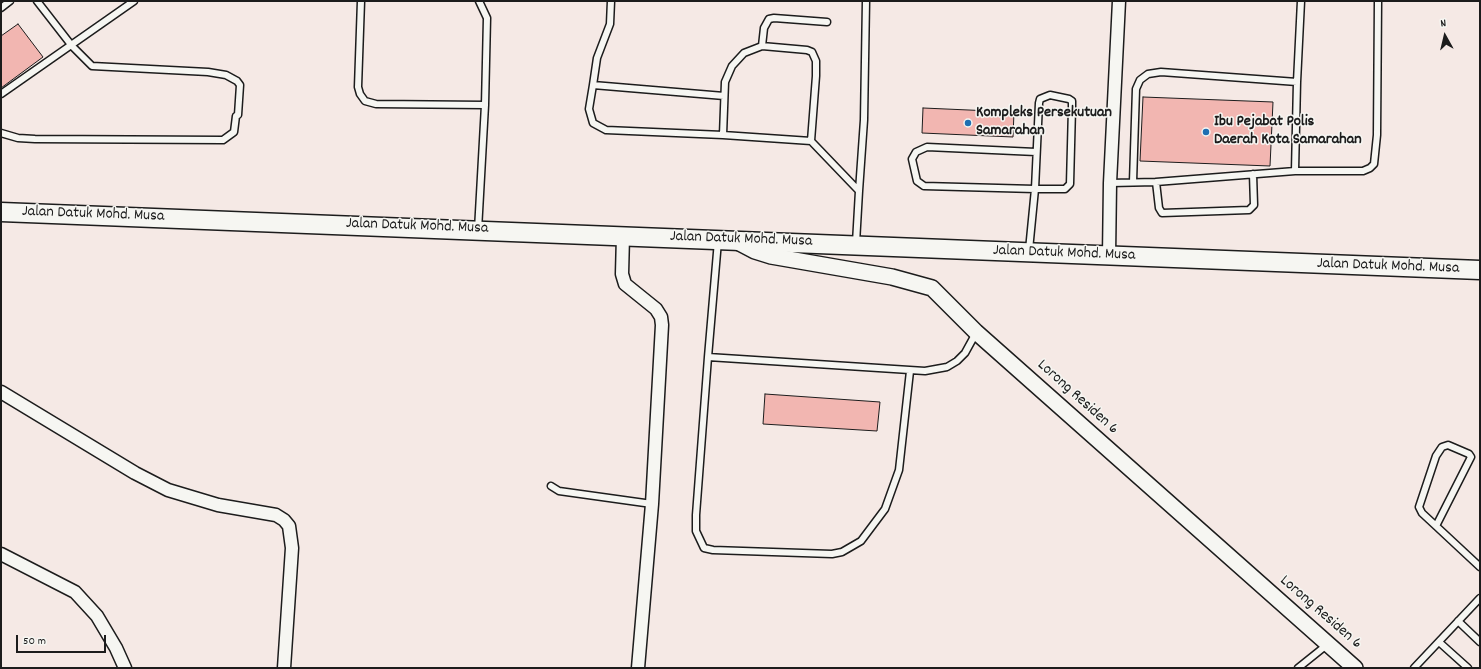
<!DOCTYPE html>
<html>
<head>
<meta charset="utf-8">
<style>
	body { margin:0 }
	#map { position:relative; width:1481px; height:669px; overflow:hidden; background:#f5e9e5; font-family:Dekko,sans-serif }
	canvas { display:block }
	.frame { position:absolute; inset:0; border:2px solid #1c1c1c; pointer-events:none }
	.north { position:absolute; left:1425px; top:16px; width:40px; height:40px; -webkit-text-stroke:3px #f6f6f2; paint-order:stroke; rotate:352deg; font-size:11px; font-weight:700; line-height:16px; text-align:center; color:#1c1c1c }
	.north::after { content:''; display:block; margin:auto; width:14px; height:18px; background:#1c1c1c; clip-path:polygon(50% 0,100% 100%,50% 72%,0 100%) }
	.scale { position:absolute; left:16px; top:635px; width:90px; height:18px; box-sizing:border-box; border:2px solid #1c1c1c; border-top:0; padding-left:5px; font-size:12px; line-height:14px; white-space:nowrap; color:#1c1c1c; -webkit-text-stroke:3px #f6f6f2; paint-order:stroke }
</style>
</head>
<body>
<div id="map">
<canvas width="1481" height="669"></canvas>
<div class="frame"></div>
<div class="north">N</div>
<div class="scale">50 m</div>
</div>
<script>
const ctx = document.querySelector('canvas').getContext('2d');
ctx.lineJoin = 'round';
function fillPath(path, color) {
  ctx.fillStyle = color;
  ctx.fill(path, 'evenodd');
}
function toPath(rows) {
  const path = new Path2D();
  for (const r of rows) {
    path.moveTo(r[0], r[1]);
    for (let i = 2; i < r.length; i += 2) path.lineTo(r[i], r[i + 1]);
  }
  return path;
}
function stroke(path, color, width, dash) {
  ctx.strokeStyle = color;
  ctx.lineWidth = width;
  ctx.lineCap = dash ? 'butt' : 'round';
  ctx.setLineDash(dash || []);
  ctx.stroke(path);
}
function write(font, color, halo, rows, align = 'center') {
  ctx.font = font + ' Dekko,sans-serif';
  ctx.lineWidth = 3;
  ctx.setLineDash([]);
  ctx.textBaseline = 'middle';
  ctx.strokeStyle = halo;
  ctx.fillStyle = color;
  for (const [text, x, y, turn = 0] of rows) {
    ctx.save();
    ctx.translate(x, y);
    ctx.rotate((+turn || 0) * Math.PI / 180);
    ctx.textAlign = isNaN(turn) ? turn : align;
    if (halo) ctx.strokeText(text, 0, 0);
    ctx.fillText(text, 0, 0);
    ctx.restore();
  }
}
const building = toPath([
	[18,24,43,57,1,88,1,36,18,24],
	[1143,97,1273,102,1270,166,1140,161,1143,97],
	[923,108,1014,112,1013,137,922,133,923,108],
	[765,394,880,402,877,431,763,424,765,394]
]);
fillPath(building, '#f2b6b1');
stroke(building, '#1c1c1c', 1);
const service = toPath([
	[361,1,358,87,360,94,365,101,376,104,485,105],
	[1,8,10,1],
	[762,46,764,28,769,19,774,18,827,22],
	[593,85,597,58,610,24,611,1],
	[1,94,134,1],
	[1,133,18,138,35,139,223,140,234,132,236,116,238,115,240,85,237,81,226,75,208,72,92,66,72,46,37,1],
	[723,135,606,130,593,123,589,109,593,85,724,96],
	[811,141,816,76,816,61,812,52,807,50,762,46,744,53,732,66,725,82,723,135,811,141,859,191,856,243],
	[1295,171,1363,171,1370,168,1374,164,1377,135,1378,1],
	[1133,182,1136,89,1140,80,1148,74,1161,72,1297,82],
	[1156,182,1159,208,1162,213,1249,210,1254,205,1253,174],
	[1110,183,1156,182,1295,171,1297,82,1301,1],
	[859,191,864,120,866,1],
	[478,230,485,105,487,18,479,1],
	[718,241,708,357,925,371,947,367,957,361,965,353,976,333],
	[1029,250,1035,189,1039,103,1040,99,1050,95,1069,99,1072,101,1072,108,1070,184,1065,189,1035,189,924,186,917,181,912,159,916,152,927,147,1036,152],
	[708,357,696,515,696,531,704,548,713,550,832,554,842,552,861,541,885,509,899,470,910,371],
	[551,486,559,491,652,504],
	[1436,526,1471,457,1469,454,1448,445,1442,447,1436,456,1419,507,1422,513,1436,526,1480,567],
	[1458,621,1480,642],
	[1439,642,1468,668],
	[1298,668,1328,644],
	[1414,668,1480,598]
]);
const minor = toPath([
	[623,236,622,274,625,284,656,309,661,317,662,325,652,504,638,668],
	[1109,256,1110,183,1119,1],
	[1,392,135,473,168,490,218,505,276,515,284,520,289,526,292,548,284,668],
	[1,554,75,592,97,616,116,648,125,668]
]);
const tertiary = toPath([
	[736,241,755,251,771,256,892,277,932,288,976,332,1355,668]
]);
const secondary = toPath([
	[1,212,1480,270]
]);
stroke(service, '#1c1c1c', 9);
stroke(minor, '#1c1c1c', 15);
stroke(tertiary, '#1c1c1c', 18);
stroke(secondary, '#1c1c1c', 21);
stroke(service, '#f6f6f2', 6);
stroke(minor, '#f6f6f2', 12);
stroke(tertiary, '#f6f6f2', 15);
stroke(secondary, '#f6f6f2', 18);
for (const [x, y, r, color] of [
	[968,123,4,"#1f6fb2"],
	[1206,132,4,"#1f6fb2"]
]) {
  const dot = new Path2D();
  dot.arc(x, y, r, 0, 2 * Math.PI);
  ctx.fillStyle = color;
  ctx.fill(dot);
  stroke(dot, '#f6f6f2', 1.5);
}
write('bold 16px', '#1c1c1c', '#f6f6f2', [
	["Kompleks Persekutuan",976,114],
	["Samarahan",976,132],
	["Ibu Pejabat Polis",1214,123],
	["Daerah Kota Samarahan",1214,141]
], 'left');
write('16px', '#1c1c1c', '#f6f6f2', [
	["Jalan Datuk Mohd. Musa",93,215,2],
	["Jalan Datuk Mohd. Musa",417,227,2],
	["Jalan Datuk Mohd. Musa",741,240,2],
	["Jalan Datuk Mohd. Musa",1064,254,2],
	["Jalan Datuk Mohd. Musa",1388,267,2],
	["Lorong Residen 6",1077,398,42],
	["Lorong Residen 6",1320,613,41]
]);
</script>
</body>
</html>
